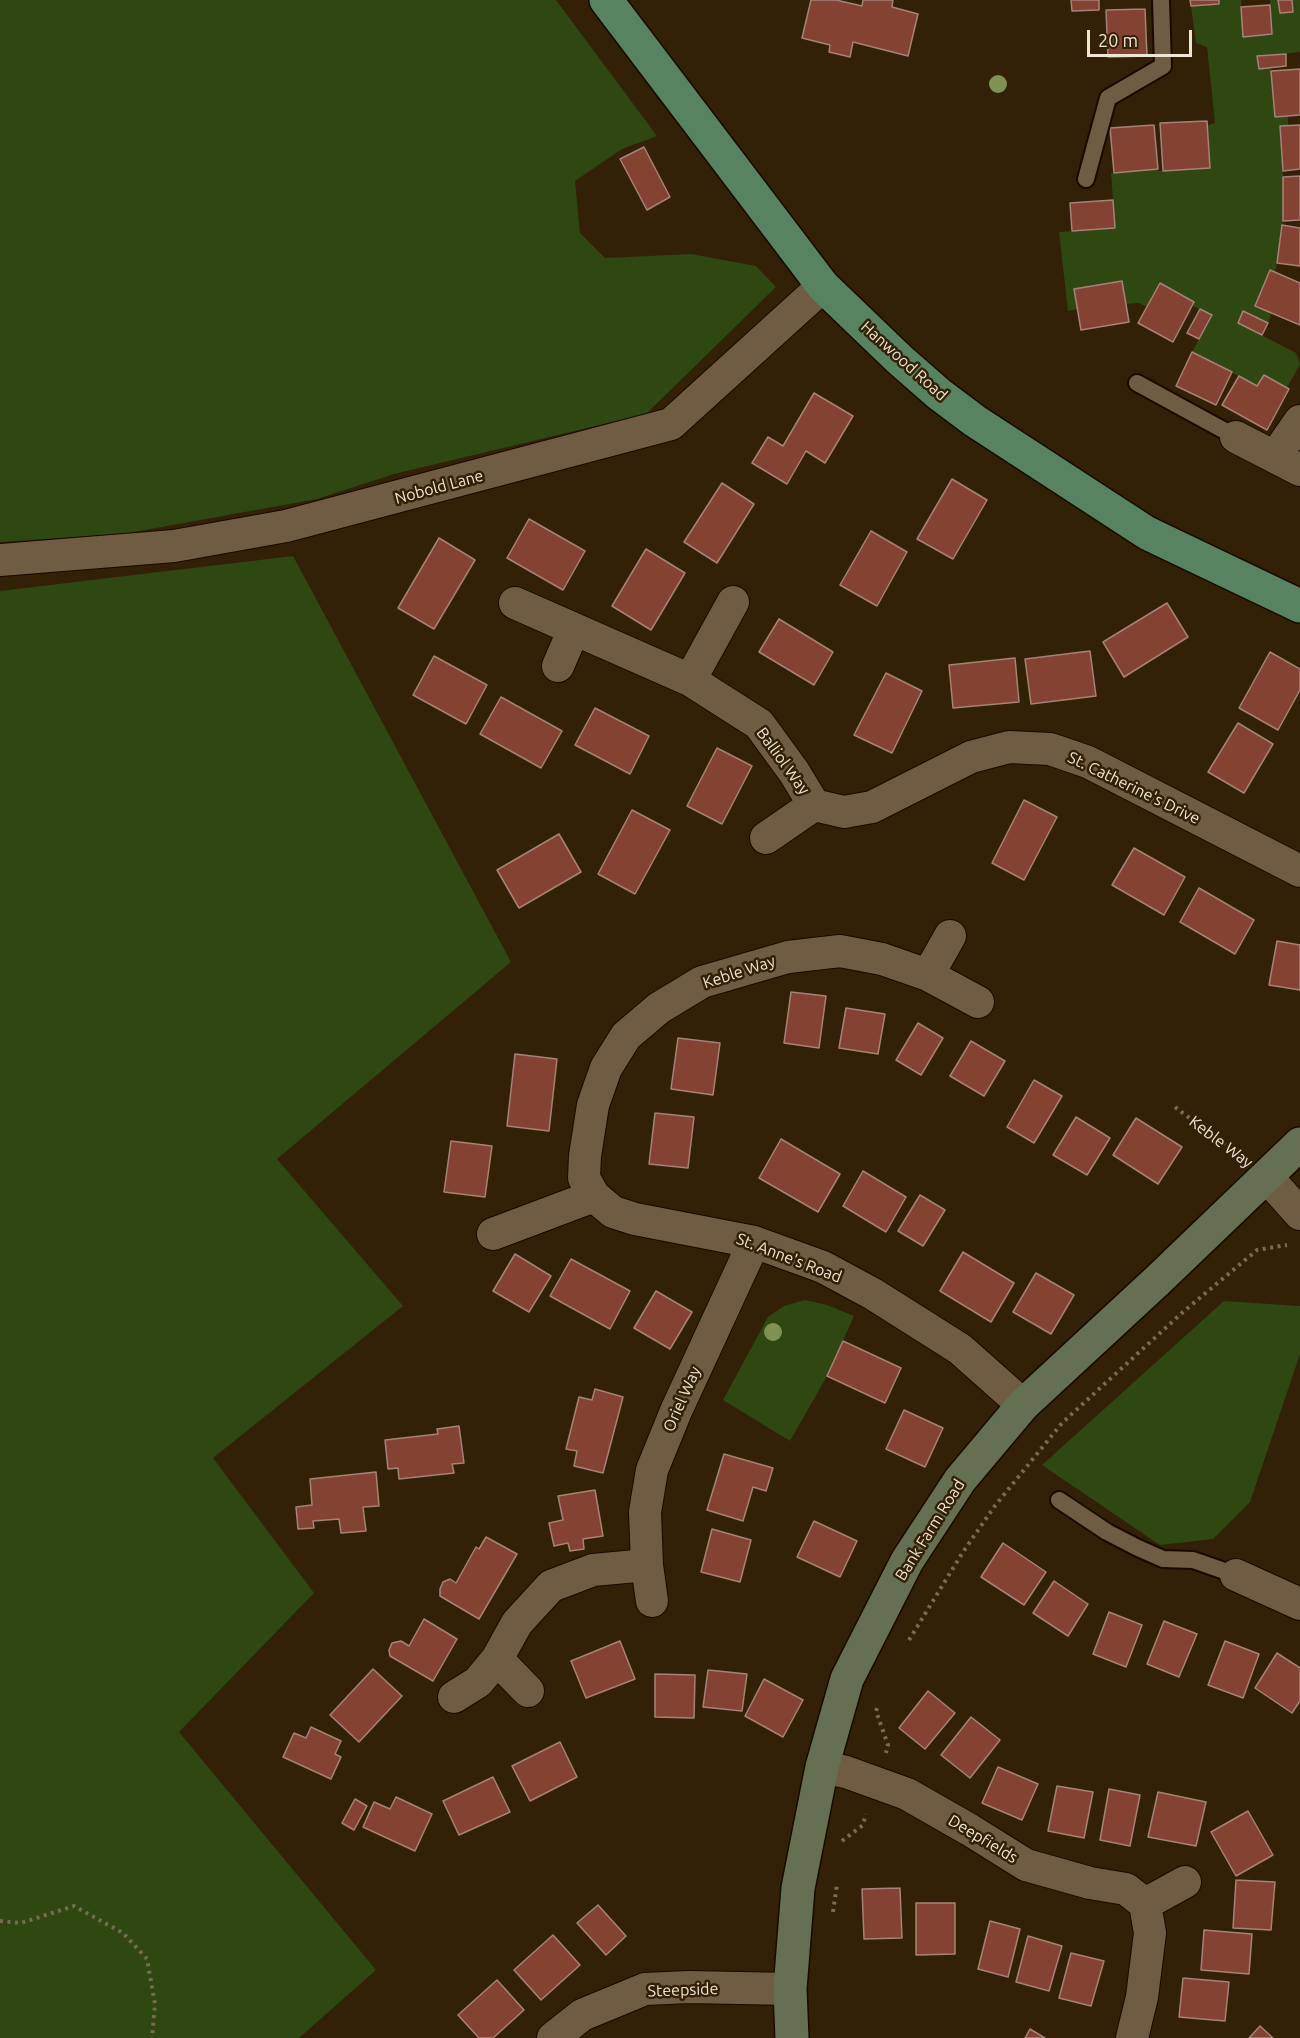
<!DOCTYPE html>
<html>
<head>
<meta charset="utf-8">
<style>
	body { margin:0 }
	#map { position:relative; width:1300px; height:2038px; overflow:hidden; background:#322107; font-family:Ubuntu,sans-serif }
	canvas { display:block }
	.scale { position:absolute; left:1087px; top:30px; width:105px; height:27px; box-sizing:border-box; border:3px solid #efe4d5; border-top:0; padding-left:8px; font-size:18px; line-height:21px; white-space:nowrap; color:#efe4d5; -webkit-text-stroke:4px #322107; paint-order:stroke }
</style>
</head>
<body>
<div id="map">
<canvas width="1300" height="2038"></canvas>
<div class="scale">20 m</div>
</div>
<script>
const ctx = document.querySelector('canvas').getContext('2d');
ctx.lineJoin = 'round';
function fillPath(path, color) {
  ctx.fillStyle = color;
  ctx.fill(path, 'evenodd');
}
function toPath(rows) {
  const path = new Path2D();
  for (const r of rows) {
    path.moveTo(r[0], r[1]);
    for (let i = 2; i < r.length; i += 2) path.lineTo(r[i], r[i + 1]);
  }
  return path;
}
function stroke(path, color, width, dash) {
  ctx.strokeStyle = color;
  ctx.lineWidth = width;
  ctx.lineCap = dash ? 'butt' : 'round';
  ctx.setLineDash(dash || []);
  ctx.stroke(path);
}
function write(font, color, halo, rows, align = 'center') {
  ctx.font = font + ' Ubuntu,sans-serif';
  ctx.lineWidth = 5;
  ctx.setLineDash([]);
  ctx.textBaseline = 'middle';
  ctx.strokeStyle = halo;
  ctx.fillStyle = color;
  for (const [text, x, y, turn = 0] of rows) {
    ctx.save();
    ctx.translate(x, y);
    ctx.rotate((+turn || 0) * Math.PI / 180);
    ctx.textAlign = isNaN(turn) ? turn : align;
    if (halo) ctx.strokeText(text, 0, 0);
    ctx.fillText(text, 0, 0);
    ctx.restore();
  }
}
fillPath(toPath([
	[0,0,556,0,657,136,622,149,575,181,580,233,605,258,691,254,756,266,776,287,646,414,394,474,317,499,123,534,0,542],
	[1219,0,1241,0,1244,37,1272,34,1270,0,1278,0,1280,13,1293,12,1292,0,1300,0,1300,52,1257,57,1259,68,1271,68,1275,117,1288,116,1288,126,1280,127,1283,171,1283,221,1277,263,1275,272,1269,271,1255,306,1272,313,1268,323,1243,311,1238,323,1296,353,1300,364,1287,388,1264,375,1257,386,1192,352,1212,315,1193,306,1194,302,1160,283,1147,307,1139,303,1126,304,1121,281,1074,289,1077,309,1068,311,1059,232,1115,228,1111,173,1158,169,1158,171,1210,168,1208,125,1215,123,1207,47,1196,43,1191,6,1219,4],
	[293,556,511,962,277,1159,403,1306,213,1458,314,1593,179,1732,376,1970,299,2038,0,2038,0,591],
	[805,1300,827,1305,854,1316,827,1376,790,1441,723,1400,768,1317,784,1306],
	[1224,1301,1300,1306,1300,1354,1250,1502,1213,1539,1160,1545,1042,1465]
]), '#2f4711');
const building = toPath([
	[811,0,836,0,862,6,863,0,893,0,892,7,918,14,908,56,853,42,850,57,829,52,830,45,802,38,811,0],
	[1071,0,1099,0,1099,10,1072,11,1071,0],
	[1190,0,1219,0,1219,4,1191,6,1190,0],
	[1278,0,1292,0,1293,12,1280,13,1278,0],
	[1270,5,1272,34,1243,37,1241,7,1270,5],
	[1145,9,1147,56,1108,57,1106,10,1145,9],
	[1286,54,1286,66,1259,69,1257,56,1286,54],
	[1300,69,1300,115,1275,117,1271,71,1300,69],
	[1207,121,1210,168,1163,171,1160,123,1207,121],
	[1154,125,1158,169,1114,173,1110,128,1154,125],
	[1300,125,1300,169,1283,171,1280,126,1300,125],
	[644,147,670,197,647,210,620,159,644,147],
	[1300,176,1300,220,1283,221,1283,177,1300,176],
	[1113,200,1115,228,1072,231,1070,203,1113,200],
	[1282,225,1300,228,1300,266,1277,263,1282,225],
	[1270,270,1300,283,1300,325,1255,306,1270,270],
	[1122,281,1129,322,1081,330,1074,289,1122,281],
	[1160,283,1194,302,1173,342,1138,323,1160,283],
	[1200,309,1212,315,1199,339,1187,333,1200,309],
	[1243,311,1268,323,1262,335,1238,323,1243,311],
	[1192,352,1232,372,1216,405,1176,386,1192,352],
	[1264,375,1289,389,1267,430,1222,405,1239,376,1257,386,1264,375],
	[814,393,853,416,825,463,806,451,787,484,752,463,768,437,783,446,814,393],
	[952,479,987,500,953,559,917,539,952,479],
	[722,483,754,504,717,563,684,542,722,483],
	[529,519,585,551,563,590,507,558,529,519],
	[871,531,907,552,877,606,840,585,871,531],
	[439,538,475,560,434,629,398,608,439,538],
	[646,549,685,573,651,630,612,606,646,549],
	[1167,603,1188,637,1124,677,1103,642,1167,603],
	[779,619,833,652,814,685,759,652,779,619],
	[1090,651,1096,696,1031,704,1025,659,1090,651],
	[1270,652,1300,669,1300,690,1278,730,1239,708,1270,652],
	[434,656,487,685,466,724,413,695,434,656],
	[1015,658,1019,702,953,708,949,665,1015,658],
	[886,673,922,691,892,753,854,735,886,673],
	[501,697,562,731,541,768,480,734,501,697],
	[595,708,649,736,630,774,575,745,595,708],
	[1238,723,1273,744,1244,793,1208,772,1238,723],
	[717,748,752,766,722,824,687,806,717,748],
	[1024,800,1057,817,1024,880,992,863,1024,800],
	[632,810,670,830,635,894,598,874,632,810],
	[559,834,581,872,519,908,497,870,559,834],
	[1134,848,1185,877,1164,915,1112,885,1134,848],
	[1199,888,1254,920,1235,954,1180,922,1199,888],
	[1277,941,1300,945,1300,990,1269,985,1277,941],
	[791,992,826,996,819,1048,784,1043,791,992],
	[846,1008,885,1014,878,1054,839,1048,846,1008],
	[918,1023,943,1038,921,1075,896,1060,918,1023],
	[678,1038,720,1043,713,1095,671,1089,678,1038],
	[971,1041,1005,1061,984,1096,950,1076,971,1041],
	[515,1054,557,1059,549,1131,507,1126,515,1054],
	[1034,1080,1062,1096,1034,1143,1007,1127,1034,1080],
	[655,1113,694,1117,688,1168,649,1164,655,1113],
	[1076,1117,1110,1138,1087,1175,1053,1155,1076,1117],
	[1136,1118,1182,1147,1158,1184,1113,1155,1136,1118],
	[781,1139,840,1174,818,1212,759,1178,781,1139],
	[451,1141,492,1146,485,1197,444,1192,451,1141],
	[863,1171,906,1197,886,1232,843,1206,863,1171],
	[920,1195,945,1210,923,1246,898,1231,920,1195],
	[963,1252,1014,1283,991,1322,940,1291,963,1252],
	[515,1254,551,1276,529,1312,493,1291,515,1254],
	[571,1259,630,1291,610,1329,550,1296,571,1259],
	[1036,1273,1074,1295,1051,1334,1013,1312,1036,1273],
	[656,1291,692,1312,670,1349,634,1328,656,1291],
	[843,1341,901,1368,885,1403,827,1376,843,1341],
	[595,1389,623,1397,603,1473,574,1466,577,1451,566,1449,579,1397,592,1400,595,1389],
	[904,1410,943,1428,925,1467,886,1449,904,1410],
	[459,1426,464,1463,452,1464,454,1473,399,1479,398,1468,388,1469,385,1440,438,1434,437,1429,459,1426],
	[724,1454,773,1468,766,1491,753,1487,743,1521,707,1510,724,1454],
	[376,1472,379,1506,363,1507,366,1531,341,1533,339,1519,313,1521,314,1528,298,1529,296,1507,312,1505,310,1479,376,1472],
	[595,1490,603,1536,583,1539,584,1549,570,1551,568,1543,554,1546,549,1523,563,1520,558,1496,595,1490],
	[814,1521,857,1541,840,1577,797,1557,814,1521],
	[712,1529,751,1540,740,1582,701,1572,712,1529],
	[486,1537,517,1554,479,1619,440,1596,440,1589,443,1582,450,1579,456,1583,476,1547,479,1549,486,1537],
	[1003,1543,1046,1572,1024,1605,981,1577,1003,1543],
	[1054,1581,1088,1604,1068,1636,1033,1613,1054,1581],
	[1109,1612,1142,1625,1126,1667,1093,1654,1109,1612],
	[424,1619,457,1639,433,1681,390,1656,389,1650,392,1643,401,1641,409,1646,424,1619],
	[1164,1621,1197,1634,1179,1677,1147,1664,1164,1621],
	[620,1641,635,1679,586,1698,571,1661,620,1641],
	[1225,1641,1259,1654,1243,1698,1208,1685,1225,1641],
	[1277,1653,1300,1668,1300,1701,1292,1713,1255,1688,1277,1653],
	[373,1669,402,1696,359,1742,330,1715,373,1669],
	[708,1670,747,1674,742,1711,703,1707,708,1670],
	[655,1674,695,1675,694,1718,655,1717,655,1674],
	[764,1679,803,1700,783,1737,745,1716,764,1679],
	[928,1691,955,1713,925,1749,899,1728,928,1691],
	[971,1717,1000,1740,970,1778,941,1755,971,1717],
	[311,1727,341,1741,335,1754,341,1757,331,1779,283,1757,294,1733,306,1738,311,1727],
	[560,1742,577,1777,530,1801,512,1766,560,1742],
	[998,1767,1038,1784,1022,1820,982,1803,998,1767],
	[493,1777,510,1812,459,1835,443,1801,493,1777],
	[1057,1786,1093,1792,1084,1838,1048,1831,1057,1786],
	[1109,1789,1140,1795,1130,1846,1100,1840,1109,1789],
	[1158,1792,1206,1802,1196,1846,1148,1837,1158,1792],
	[396,1797,432,1814,415,1851,363,1827,374,1802,390,1809,396,1797],
	[355,1799,367,1806,354,1830,342,1823,355,1799],
	[1248,1811,1273,1855,1236,1876,1211,1832,1248,1811],
	[1236,1880,1275,1882,1271,1930,1233,1928,1236,1880],
	[900,1888,902,1938,864,1939,862,1889,900,1888],
	[916,1903,955,1903,955,1954,916,1955,916,1903],
	[598,1905,626,1936,606,1955,577,1923,598,1905],
	[990,1921,1020,1929,1008,1977,978,1969,990,1921],
	[1204,1930,1252,1934,1249,1974,1201,1970,1204,1930],
	[553,1935,580,1965,541,2000,514,1970,553,1935],
	[1028,1936,1062,1946,1049,1991,1016,1982,1028,1936],
	[1071,1953,1104,1961,1091,2006,1059,1998,1071,1953],
	[1183,1978,1229,1982,1225,2021,1179,2017,1183,1978],
	[497,1980,524,2010,493,2038,479,2038,458,2015,497,1980],
	[1260,2026,1273,2038,1249,2038,1260,2026],
	[1030,2029,1045,2038,1025,2038,1030,2029]
]);
fillPath(building, '#844232');
stroke(building, '#a68279', 1.5);
const lane = toPath([
	[1086,179,1108,98,1163,66,1161,0],
	[1137,383,1236,437],
	[1059,1500,1107,1532,1138,1548,1163,1559,1193,1560,1236,1575]
]);
const street = toPath([
	[1236,437,1300,470],
	[1275,457,1300,421],
	[0,560,174,546,286,526,671,424,823,286],
	[515,603,690,680,759,724,794,772,814,805],
	[558,666,574,629],
	[690,680,733,602],
	[766,838,814,805,844,812,872,807,971,757,1009,747,1050,749,1088,762,1300,871],
	[928,975,950,936],
	[1267,1177,1300,1214],
	[594,1196,584,1178,585,1156,593,1105,606,1068,626,1036,659,1008,702,982,788,957,840,951,882,959,928,975,978,1002],
	[493,1234,594,1196,613,1212,635,1219,754,1242,823,1267,873,1294,960,1349,1023,1405],
	[1236,1575,1300,1604],
	[652,1601,647,1565,645,1512,652,1470,676,1411,754,1242],
	[497,1659,528,1691],
	[454,1697,478,1682,497,1659,517,1623,551,1586,593,1570,647,1565],
	[822,1767,846,1772,907,1794,970,1830,1026,1865,1090,1883,1126,1889,1145,1904,1150,1933,1142,1997,1132,2038],
	[1145,1904,1185,1882],
	[553,2038,582,2015,645,1989,689,1987,790,1989]
]);
const secondary = toPath([
	[792,2038,790,1989,798,1888,822,1767,847,1679,907,1561,960,1480,1023,1405,1157,1281,1300,1144]
]);
const primary = toPath([
	[606,0,823,286,899,359,939,394,975,421,1147,533,1300,606]
]);
stroke(lane, '#190900', 20);
stroke(street, '#190900', 34);
stroke(secondary, '#190900', 36);
stroke(primary, '#190900', 36);
stroke(toPath([
	[1175,1107,1239,1156],
	[909,1640,963,1552,994,1507,1062,1423,1183,1312,1257,1250,1287,1245],
	[877,1708,876,1711,888,1745,886,1753],
	[842,1841,863,1825,866,1814],
	[833,1912,837,1884],
	[0,1921,21,1923,74,1906,123,1933,147,1959,155,2004,152,2038]
]), '#796a54', 4, [3, 4.5]);
stroke(lane, '#705c42', 16);
stroke(street, '#705c42', 32);
stroke(secondary, '#647051', 33);
stroke(primary, '#588360', 33);
ctx.fillStyle = '#7f9153';
for (const [x, y] of [
	[998,84],
	[773,1332]
]) {
  ctx.beginPath();
  ctx.arc(x, y, 9, 0, 2 * Math.PI);
  ctx.fill();
}
write('16px', '#efe4d5', '#322107', [
	["Hanwood Road",904,361,42],
	["Nobold Lane",439,487,-15],
	["Balliol Way",783,761,54],
	["St. Catherine's Drive",1134,788,26],
	["Keble Way",739,972,-18],
	["Keble Way",1221,1142,37],
	["St. Anne's Road",789,1258,21],
	["Oriel Way",682,1399,-66],
	["Bank Farm Road",930,1530,-58],
	["Deepfields",983,1839,31],
	["Steepside",683,1990,-2]
]);
</script>
</body>
</html>
